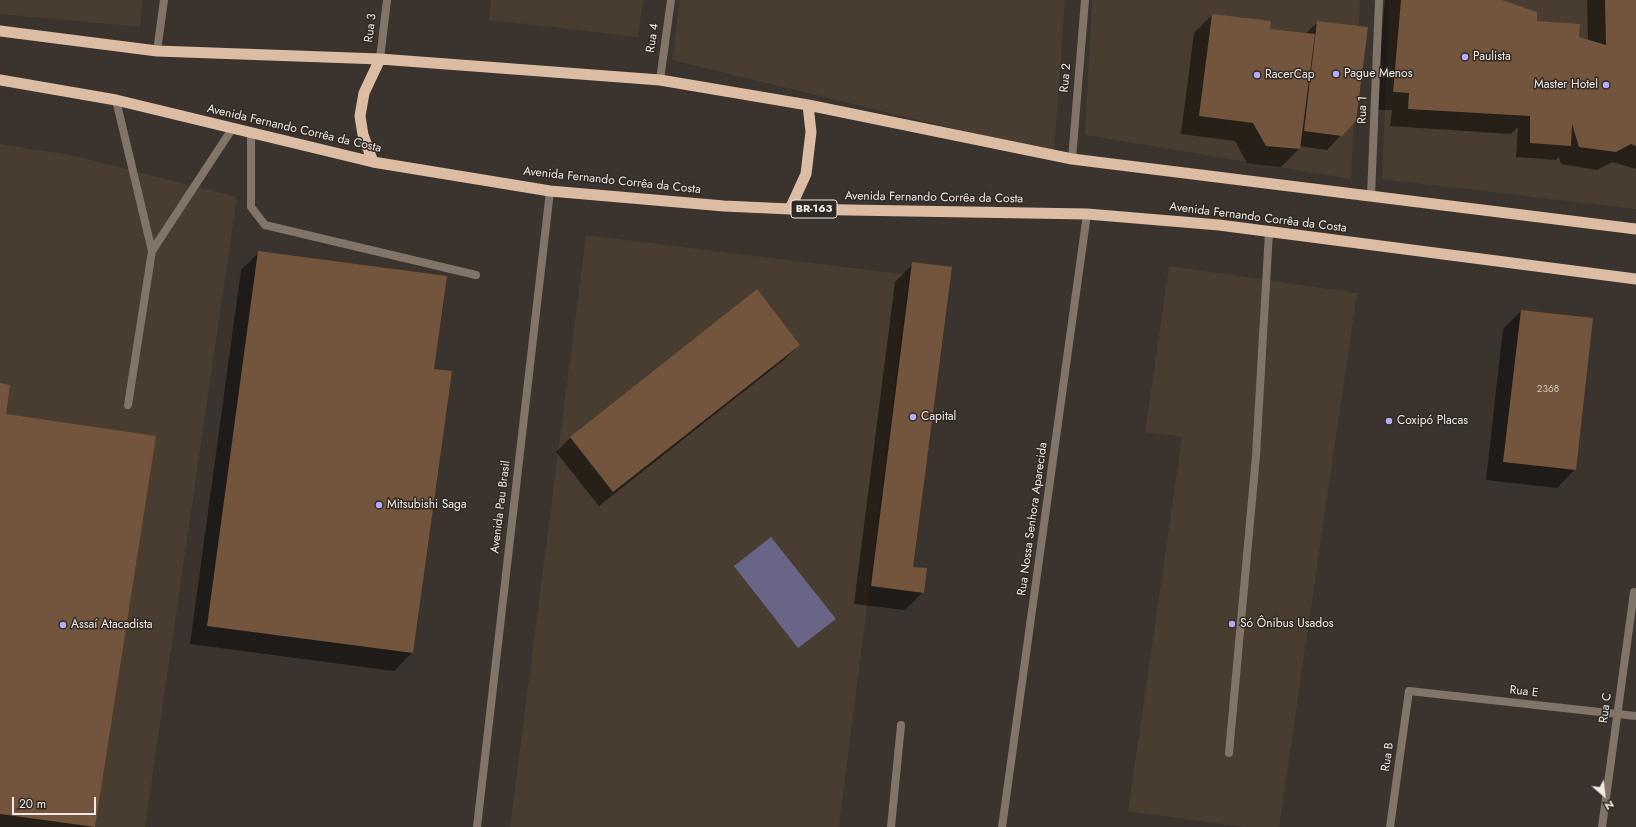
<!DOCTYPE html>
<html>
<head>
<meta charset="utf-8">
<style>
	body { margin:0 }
	#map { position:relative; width:1636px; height:827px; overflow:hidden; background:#3b332d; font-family:Jost,sans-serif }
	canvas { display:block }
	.north { position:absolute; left:1584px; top:775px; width:40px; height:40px; -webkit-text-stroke:3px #312923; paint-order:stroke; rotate:152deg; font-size:11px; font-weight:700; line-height:16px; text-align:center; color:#f0ebe7 }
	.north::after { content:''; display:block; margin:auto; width:14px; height:18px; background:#f0ebe7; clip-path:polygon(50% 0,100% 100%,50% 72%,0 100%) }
	.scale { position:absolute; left:12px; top:797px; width:84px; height:18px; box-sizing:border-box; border:2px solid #f0ebe7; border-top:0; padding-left:5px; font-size:12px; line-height:14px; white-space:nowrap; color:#f0ebe7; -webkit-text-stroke:3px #312923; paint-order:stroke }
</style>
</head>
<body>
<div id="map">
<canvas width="1636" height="827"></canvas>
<div class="north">N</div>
<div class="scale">20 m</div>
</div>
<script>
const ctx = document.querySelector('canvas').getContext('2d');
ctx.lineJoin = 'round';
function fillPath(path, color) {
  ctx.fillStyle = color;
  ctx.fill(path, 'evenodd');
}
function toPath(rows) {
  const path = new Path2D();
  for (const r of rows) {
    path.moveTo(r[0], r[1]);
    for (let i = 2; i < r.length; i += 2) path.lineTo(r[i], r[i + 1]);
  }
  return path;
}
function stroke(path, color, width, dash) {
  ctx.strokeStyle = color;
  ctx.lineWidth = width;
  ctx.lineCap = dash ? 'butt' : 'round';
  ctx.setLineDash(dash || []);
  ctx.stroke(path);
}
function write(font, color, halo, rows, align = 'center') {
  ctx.font = font + ' Jost,sans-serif';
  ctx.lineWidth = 3;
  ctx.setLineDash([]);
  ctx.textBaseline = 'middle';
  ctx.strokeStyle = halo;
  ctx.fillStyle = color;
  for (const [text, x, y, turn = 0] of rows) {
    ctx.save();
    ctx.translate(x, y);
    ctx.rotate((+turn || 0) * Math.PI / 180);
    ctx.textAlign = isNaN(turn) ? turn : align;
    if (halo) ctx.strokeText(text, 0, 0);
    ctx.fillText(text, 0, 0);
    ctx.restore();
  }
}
fillPath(toPath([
	[0,0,143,0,140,27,0,14],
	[491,0,643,0,638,37,489,20],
	[680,0,1065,0,1054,153,672,60],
	[1092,0,1360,0,1351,179,1085,135],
	[1389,0,1636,0,1636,209,1382,179],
	[0,144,71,155,237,197,145,827,0,827],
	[586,235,909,275,839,827,510,827],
	[1169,266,1357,293,1279,827,1243,827,1128,811,1182,437,1145,432]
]), '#493c30');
fillPath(toPath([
	[771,537,836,619,798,648,734,566]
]), '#696587');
fillPath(toPath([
	[1385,0,1499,0,1535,24,1588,40,1587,0,1636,0,1636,169,1612,162,1597,170,1561,164,1559,157,1556,160,1516,157,1518,127,1511,134,1390,126,1392,110,1375,110],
	[1212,15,1269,30,1305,34,1318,22,1341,135,1327,150,1299,146,1299,149,1281,167,1247,163,1235,141,1181,134,1194,33],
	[259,252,433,370,412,653,394,671,190,644,241,270],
	[913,264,912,568,923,592,905,610,854,604,895,282],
	[756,291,799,345,785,359,599,506,556,452,570,438],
	[1521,311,1575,469,1557,488,1486,480,1503,329],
	[0,384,4,415,155,437,94,827,0,827]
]), '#0007');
fillPath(toPath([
	[1401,0,1502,0,1537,12,1537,21,1580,24,1579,37,1606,45,1605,0,1636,0,1636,146,1631,144,1616,152,1579,147,1572,124,1571,146,1530,143,1530,116,1408,109,1409,93,1393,92],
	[1212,14,1271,21,1270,29,1315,34,1300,149,1266,146,1253,123,1199,116],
	[1317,21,1368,27,1356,121,1342,136,1304,131],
	[258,251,447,276,434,369,452,371,413,653,207,626],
	[912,262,952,267,913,567,927,568,924,593,871,586],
	[757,289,800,345,613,492,570,437],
	[1521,310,1593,318,1576,470,1503,462],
	[0,383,10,385,6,414,156,436,95,827,0,814]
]), '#72553c');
stroke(toPath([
	[116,100,152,251,128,405],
	[251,133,251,207,265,225,476,275],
	[152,251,232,129],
	[1229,753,1256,456,1269,232],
	[891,827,901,725]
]), '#817468', 8);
stroke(toPath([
	[157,51,164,0],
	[380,59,387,0],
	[660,80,671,0],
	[1072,159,1085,0],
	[1371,196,1379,0],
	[1002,827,1087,214],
	[1390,827,1409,691,1636,716],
	[1602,827,1634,592]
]), '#817468', 8);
stroke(toPath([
	[477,827,550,191]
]), '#817468', 8);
stroke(toPath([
	[0,31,157,51,380,59,660,80,808,105,1072,159,1636,229],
	[0,80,116,100,373,162,550,191,724,206,790,209,1087,214,1219,225,1636,279],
	[373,162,363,135,360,116,364,93,380,59],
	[790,209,806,174,811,132,808,105]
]), '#dcbda4', 11);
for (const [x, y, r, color] of [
	[1465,57,4,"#b5acf8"],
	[1336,74,4,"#b5acf8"],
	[1257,75,4,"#b5acf8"],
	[1606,85,4,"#b5acf8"],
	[913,417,4,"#b5acf8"],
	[1389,421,4,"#b5acf8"],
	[379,505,4,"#b5acf8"],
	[1232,624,4,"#b5acf8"],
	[63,625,4,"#b5acf8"]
]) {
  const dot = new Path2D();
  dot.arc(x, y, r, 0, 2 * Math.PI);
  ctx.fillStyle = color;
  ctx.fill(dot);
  stroke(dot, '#312923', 1.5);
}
write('10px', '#d0c6bc', null, [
	["2368",1548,390]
]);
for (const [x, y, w] of [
	[814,209,46]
]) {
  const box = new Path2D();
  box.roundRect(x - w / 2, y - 9, w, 18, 3);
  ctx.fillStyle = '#312923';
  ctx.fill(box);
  stroke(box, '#f0ebe7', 1);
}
write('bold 11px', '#f0ebe7', null, [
	["BR-163",814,209]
]);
write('12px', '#f0ebe7', '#312923', [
	["Rua 3",371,28,-83],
	["Rua 4",653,38,-82],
	["Rua 2",1066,78,-85],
	["Rua 1",1363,110,-88],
	["Avenida Fernando Corrêa da Costa",294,129,13],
	["Avenida Fernando Corrêa da Costa",612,181,6],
	["Avenida Fernando Corrêa da Costa",934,198,1],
	["Avenida Fernando Corrêa da Costa",1258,218,7],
	["Avenida Pau Brasil",501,507,-83],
	["Rua Nossa Senhora Aparecida",1033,519,-82],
	["Rua E",1524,692,6],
	["Rua C",1606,708,-82],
	["Rua B",1388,757,-82]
]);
write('12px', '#f0ebe7', '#312923', [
	["Paulista",1473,57],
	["Pague Menos",1344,74],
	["RacerCap",1265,75],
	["Master Hotel",1598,85,"right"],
	["Capital",921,417],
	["Coxipó Placas",1397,421],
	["Mitsubishi Saga",387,505],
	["Só Ônibus Usados",1240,624],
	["Assaí Atacadista",71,625]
], 'left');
</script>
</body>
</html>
